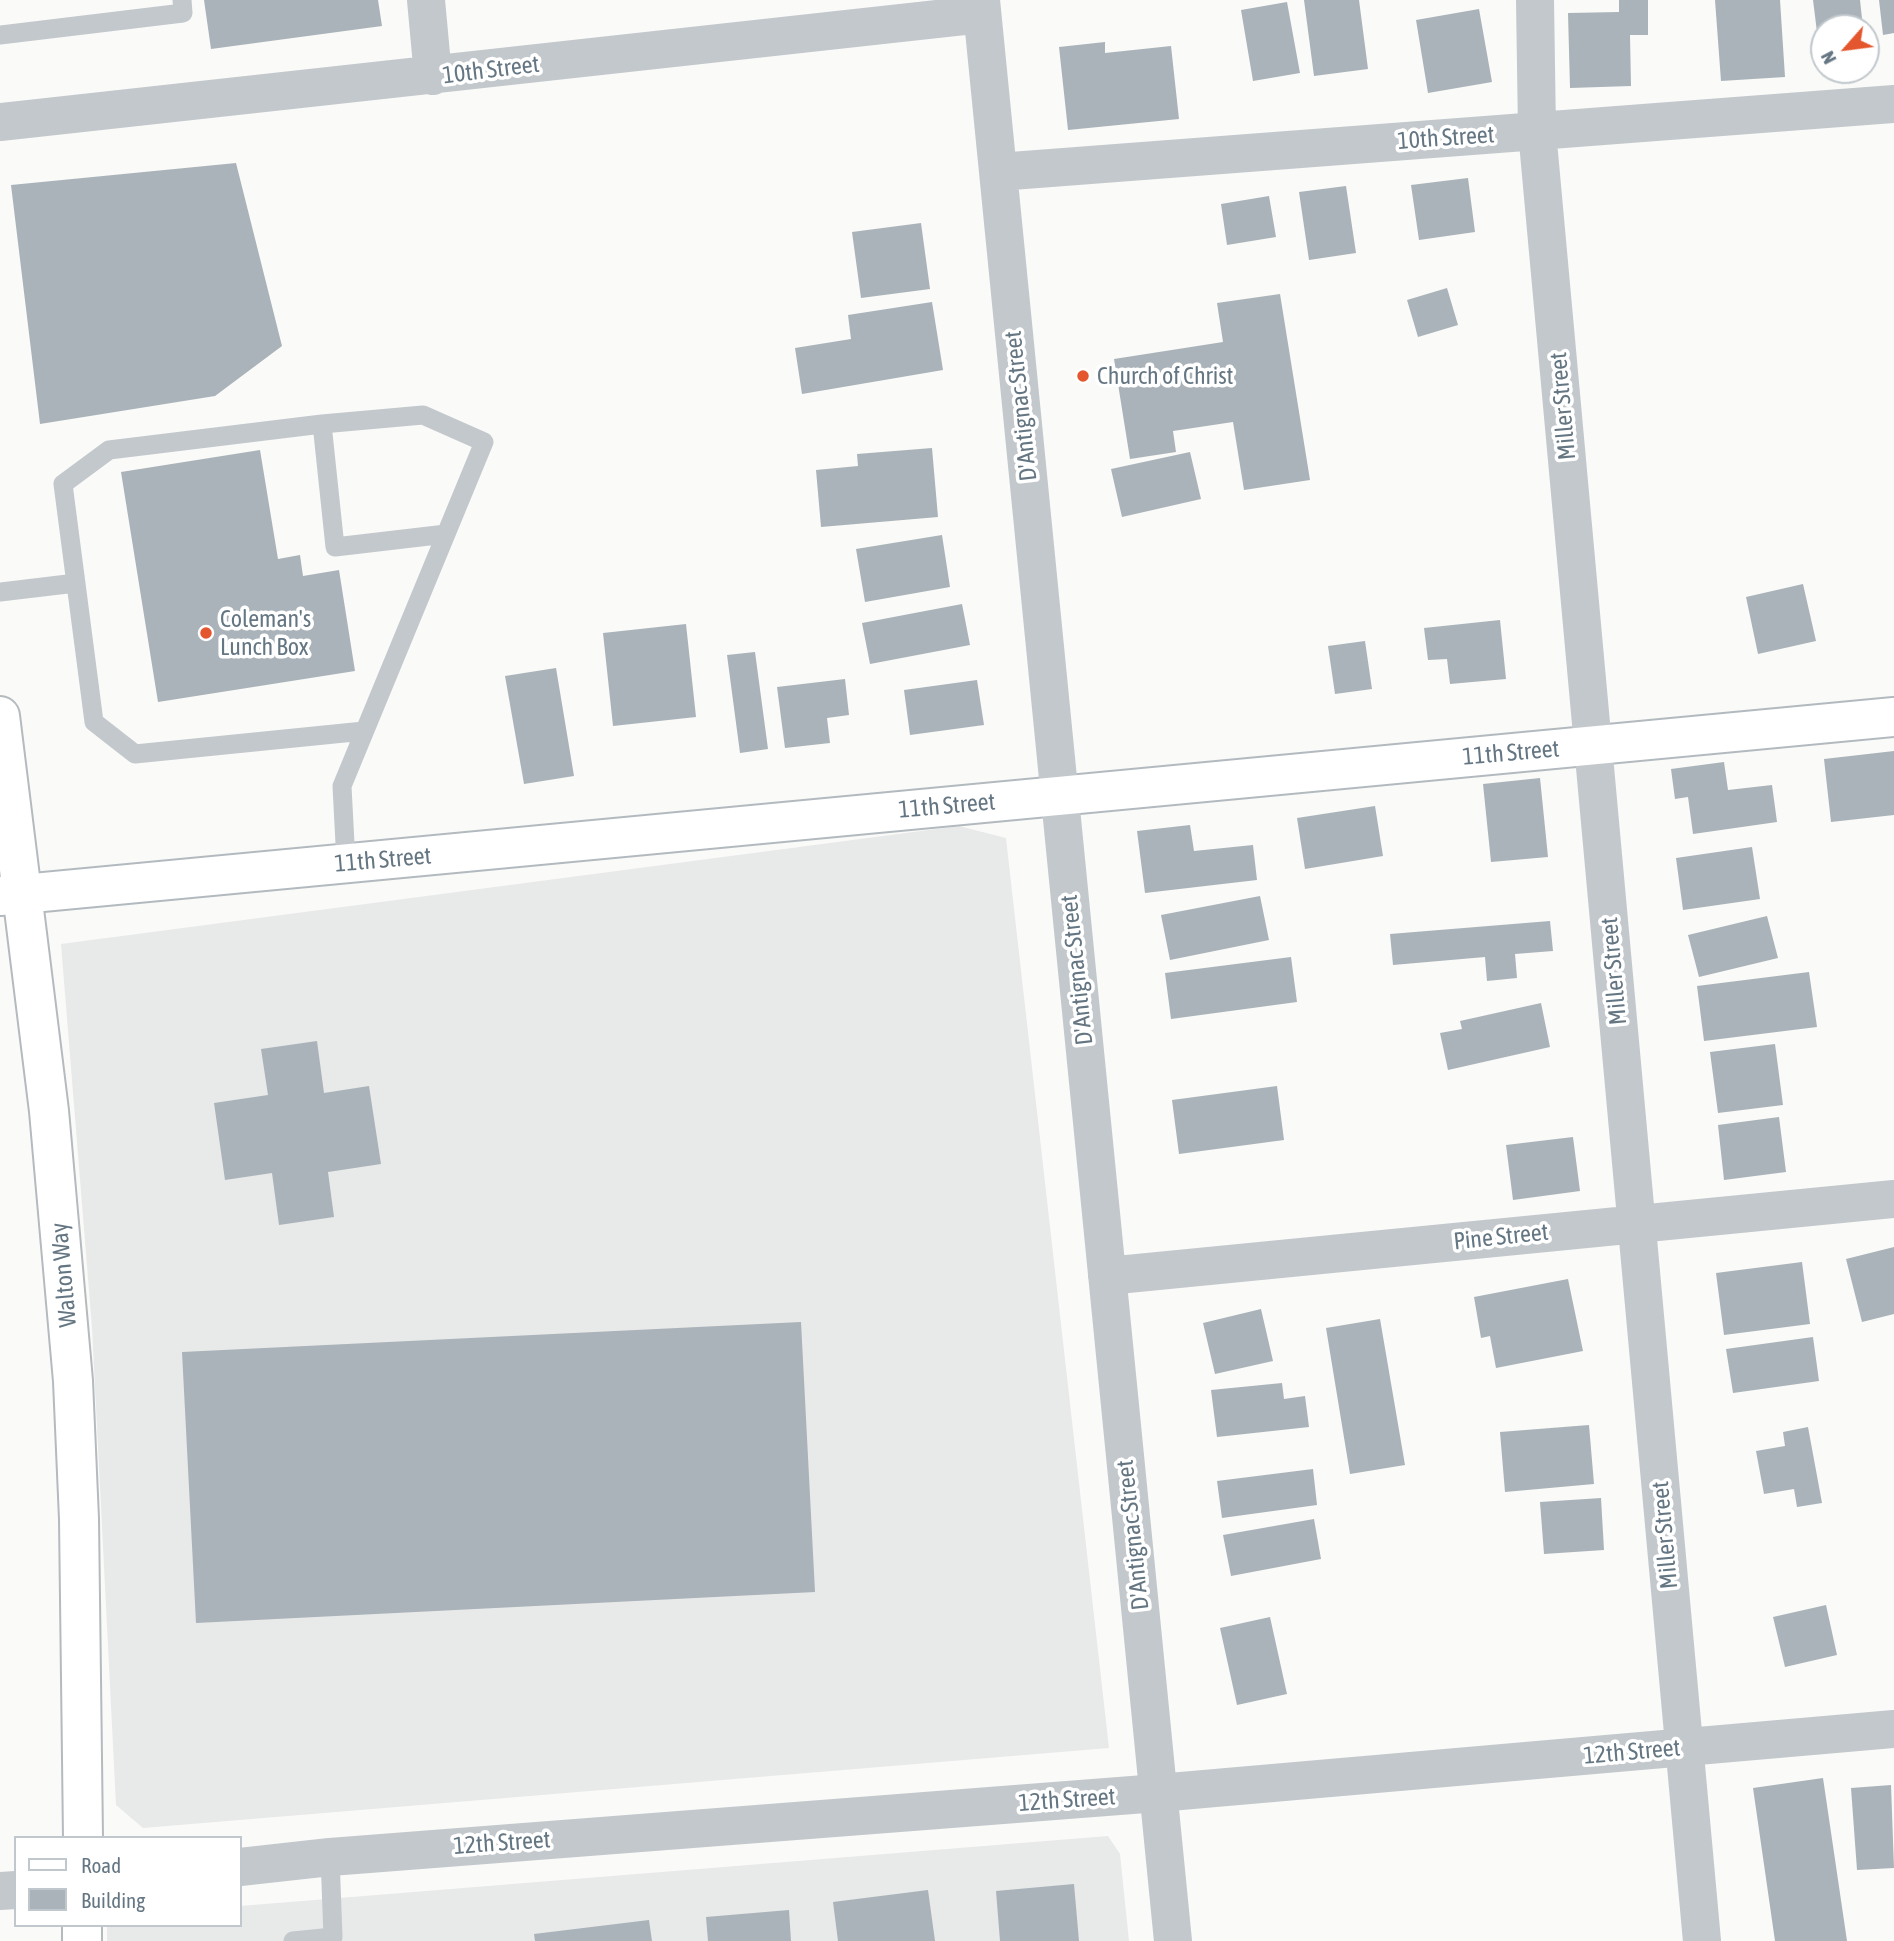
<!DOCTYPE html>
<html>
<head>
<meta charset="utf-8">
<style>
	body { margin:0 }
	#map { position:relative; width:1894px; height:1941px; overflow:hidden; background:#fafaf8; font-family:"Asap Condensed",sans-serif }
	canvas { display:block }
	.legend { position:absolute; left:14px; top:1836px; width:228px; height:91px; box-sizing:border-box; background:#fff; border:2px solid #c1c8cd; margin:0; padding:9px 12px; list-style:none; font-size:21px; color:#657683 }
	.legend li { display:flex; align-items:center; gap:14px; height:35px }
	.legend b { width:35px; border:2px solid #c1c8cd }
	.north { position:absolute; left:1810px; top:14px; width:70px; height:70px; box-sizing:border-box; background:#fff; border:2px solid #c1c8cd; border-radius:50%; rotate:242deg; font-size:19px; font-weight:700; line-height:28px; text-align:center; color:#657683 }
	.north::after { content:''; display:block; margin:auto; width:24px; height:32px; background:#e4572e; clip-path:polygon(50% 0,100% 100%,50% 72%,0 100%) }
</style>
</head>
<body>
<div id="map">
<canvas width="1894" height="1941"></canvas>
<ul class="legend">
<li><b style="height:9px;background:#fff"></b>Road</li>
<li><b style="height:19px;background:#aab3b9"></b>Building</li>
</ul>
<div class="north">N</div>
</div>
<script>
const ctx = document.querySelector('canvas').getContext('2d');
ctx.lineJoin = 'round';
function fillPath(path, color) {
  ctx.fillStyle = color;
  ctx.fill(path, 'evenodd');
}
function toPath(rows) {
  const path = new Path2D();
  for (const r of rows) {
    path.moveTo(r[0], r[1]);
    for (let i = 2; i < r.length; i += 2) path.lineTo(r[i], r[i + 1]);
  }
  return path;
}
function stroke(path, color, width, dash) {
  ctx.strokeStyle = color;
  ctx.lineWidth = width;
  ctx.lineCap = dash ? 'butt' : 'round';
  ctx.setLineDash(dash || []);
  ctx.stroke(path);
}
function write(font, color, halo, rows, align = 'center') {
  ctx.font = font + ' "Asap Condensed",sans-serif';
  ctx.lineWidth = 7;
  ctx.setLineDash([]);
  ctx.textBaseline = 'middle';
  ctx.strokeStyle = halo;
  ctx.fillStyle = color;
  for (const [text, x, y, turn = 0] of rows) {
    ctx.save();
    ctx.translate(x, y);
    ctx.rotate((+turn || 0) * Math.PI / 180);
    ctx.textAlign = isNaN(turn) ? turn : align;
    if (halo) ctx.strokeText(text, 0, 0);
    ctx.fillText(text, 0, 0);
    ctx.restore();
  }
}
fillPath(toPath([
	[959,826,1006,838,1109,1748,143,1828,116,1805,92,1328,61,944],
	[1108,1836,1120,1854,1129,1941,107,1941,107,1927,110,1925,240,1925,240,1906]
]), '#e8e9e9');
fillPath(toPath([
	[204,0,378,0,382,26,211,49],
	[1304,0,1359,0,1368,69,1314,76],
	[1619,0,1648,0,1648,35,1630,35,1631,86,1570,88,1568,13,1619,12],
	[1715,0,1780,0,1785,77,1721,81],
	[1813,0,1860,0,1863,28,1824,28,1824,39,1818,40],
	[1879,0,1894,0,1894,33,1883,35],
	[1287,2,1300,73,1253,81,1241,10],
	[1479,9,1492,82,1428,93,1416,20],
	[1105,42,1105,53,1171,46,1179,119,1068,130,1059,47],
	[236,163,282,346,215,396,40,424,11,185],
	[1468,178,1475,232,1419,240,1411,185],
	[1346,186,1356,253,1309,260,1299,192],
	[1269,196,1276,237,1227,245,1221,204],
	[921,223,930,289,861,298,852,232],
	[1447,288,1458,325,1418,337,1407,300],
	[1280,294,1310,480,1244,490,1233,422,1173,431,1176,452,1130,459,1114,359,1223,342,1217,303],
	[932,302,943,370,802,394,795,348,851,339,848,315],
	[932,448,938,517,821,527,816,470,858,466,857,454],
	[260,450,278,559,300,555,303,576,339,570,355,671,158,702,121,472],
	[1190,452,1201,499,1122,517,1111,469],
	[942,535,950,587,865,602,856,549],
	[1803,584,1816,641,1758,654,1746,597],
	[962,604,970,645,870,664,862,623],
	[1500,620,1506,679,1450,684,1447,659,1428,660,1424,628],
	[686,624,696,717,613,726,603,633],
	[1365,641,1372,689,1335,694,1328,646],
	[755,652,768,749,740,753,727,655],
	[556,668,574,776,524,784,505,676],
	[845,679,849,715,827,718,830,743,785,748,777,687],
	[977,680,984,725,910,735,904,690],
	[1894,751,1894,815,1831,822,1824,759],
	[1724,762,1728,790,1772,785,1777,822,1693,834,1688,797,1675,799,1671,769],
	[1540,778,1548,857,1491,862,1483,784],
	[1375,806,1383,856,1305,869,1297,818],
	[1190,825,1194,851,1253,845,1257,880,1145,893,1137,831],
	[1752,847,1760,899,1683,910,1676,858],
	[1260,896,1269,940,1170,960,1161,915],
	[1767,916,1778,958,1699,977,1688,935],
	[1550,921,1553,951,1515,954,1517,978,1487,981,1485,957,1393,965,1390,934],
	[1291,957,1297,1002,1171,1019,1165,973],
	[1809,972,1817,1027,1704,1041,1697,986],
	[1541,1003,1550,1047,1448,1070,1440,1033,1462,1029,1460,1021],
	[317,1041,324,1093,369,1086,381,1164,328,1172,334,1217,279,1225,272,1173,225,1180,214,1103,268,1095,261,1049],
	[1775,1044,1783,1105,1718,1113,1710,1052],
	[1277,1086,1284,1140,1179,1154,1172,1100],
	[1779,1117,1786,1172,1724,1180,1718,1125],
	[1573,1137,1580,1191,1513,1200,1506,1145],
	[1894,1247,1894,1314,1862,1322,1846,1259],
	[1802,1262,1810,1324,1724,1335,1716,1273],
	[1568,1279,1583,1351,1496,1368,1490,1336,1481,1338,1474,1297],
	[1261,1309,1273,1361,1215,1374,1203,1323],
	[1380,1319,1405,1465,1350,1474,1326,1328],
	[801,1322,815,1592,196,1623,182,1352],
	[1813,1337,1819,1381,1733,1393,1726,1349],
	[1282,1383,1284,1399,1305,1396,1309,1427,1217,1437,1211,1390],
	[1589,1425,1594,1484,1505,1492,1500,1432],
	[1808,1427,1822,1503,1797,1507,1794,1489,1764,1494,1756,1451,1785,1446,1783,1432],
	[1313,1469,1317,1505,1222,1518,1217,1481],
	[1601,1498,1604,1550,1544,1554,1540,1502],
	[1314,1519,1321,1559,1231,1576,1223,1535],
	[1826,1605,1837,1655,1785,1667,1773,1617],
	[1270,1617,1287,1694,1237,1705,1220,1628],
	[1823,1778,1847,1941,1775,1941,1753,1788],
	[1891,1785,1894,1868,1857,1870,1851,1788],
	[1074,1884,1079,1941,1000,1941,996,1891],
	[928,1890,935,1941,838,1941,833,1902],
	[789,1910,791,1941,708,1941,706,1917],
	[649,1920,652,1941,535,1941,534,1934]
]), '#aab3b9');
const secondary = toPath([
	[0,896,1894,717]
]);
const primary = toPath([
	[0,716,49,1111,73,1381,79,1519,83,1838],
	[82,1941,82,1925]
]);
stroke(secondary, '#b3babf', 42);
stroke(primary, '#b5babe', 42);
stroke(toPath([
	[0,35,183,13,182,0],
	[322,424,335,547,446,534],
	[0,592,76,583],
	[346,863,342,786,484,442,423,415,322,424,109,450,63,484,94,722,135,754,364,731],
	[293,1941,333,1937,330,1857]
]), '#c3c8cc', 19);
stroke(toPath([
	[426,0,433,76],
	[981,0,1173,1941],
	[1535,0,1537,131,1702,1941],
	[0,122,982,14],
	[998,172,1894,104],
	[1107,1276,1894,1199]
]), '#c3c8cc', 38);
stroke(toPath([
	[240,1867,330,1857,1158,1793,1894,1729],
	[0,1891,16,1890]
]), '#c3c8cc', 38);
stroke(secondary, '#fff', 38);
stroke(primary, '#fff', 38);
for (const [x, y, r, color] of [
	[1083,376,7,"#e4572e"],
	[206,633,7,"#e4572e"]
]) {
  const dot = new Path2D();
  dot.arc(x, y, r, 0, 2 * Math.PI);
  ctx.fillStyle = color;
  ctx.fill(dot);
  stroke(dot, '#fff', 2.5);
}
write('24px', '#657683', '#fff', [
	["10th Street",491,70,-7],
	["10th Street",1446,138,-4],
	["D'Antignac Street",1021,406,-96],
	["Miller Street",1563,406,-95],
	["11th Street",1511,753,-5],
	["11th Street",947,806,-5],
	["11th Street",383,860,-5],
	["D'Antignac Street",1077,970,-96],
	["Miller Street",1614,971,-95],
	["Pine Street",1501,1237,-6],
	["Walton Way",64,1275,-95],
	["D'Antignac Street",1133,1535,-96],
	["Miller Street",1665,1535,-95],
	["12th Street",1632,1752,-5],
	["12th Street",1067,1800,-4],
	["12th Street",502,1843,-4]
]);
write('24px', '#657683', '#fff', [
	["Church of Christ",1097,376],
	["Coleman's",220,619],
	["Lunch Box",220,647]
], 'left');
</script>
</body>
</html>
